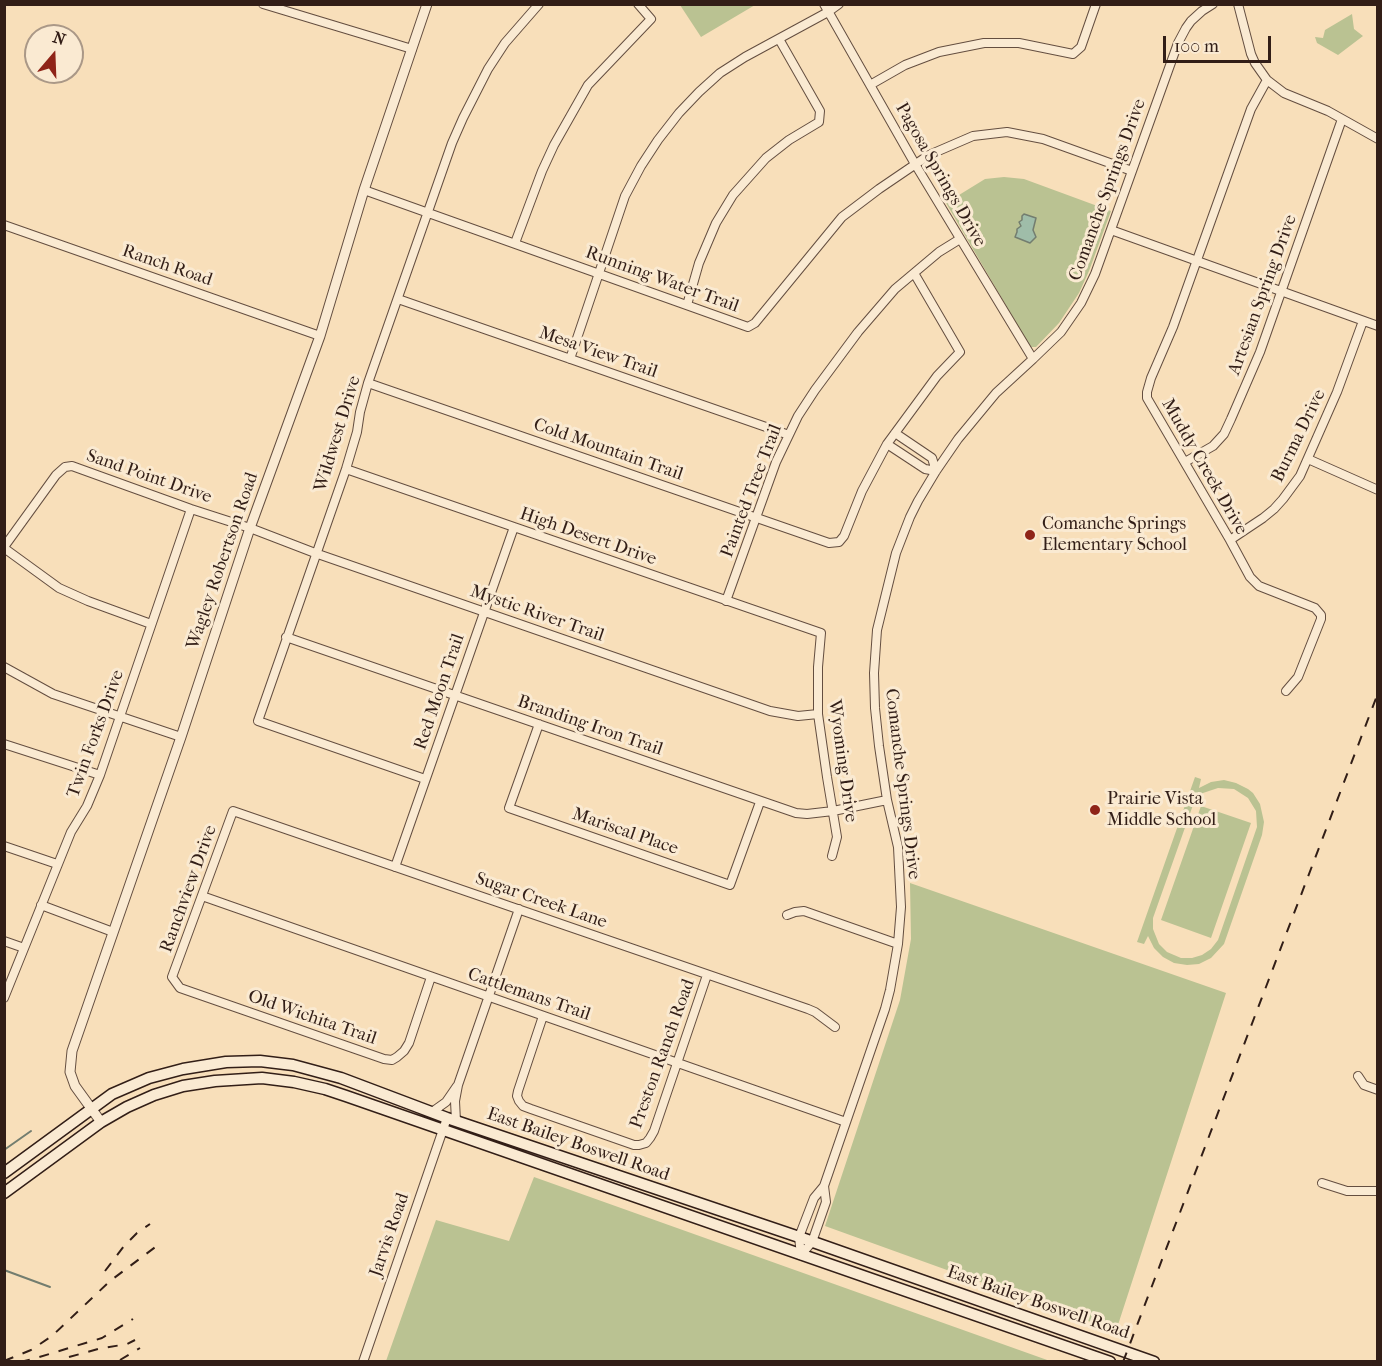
<!DOCTYPE html>
<html>
<head>
<meta charset="utf-8">
<style>
	body { margin:0 }
	#map { position:relative; width:1382px; height:1366px; overflow:hidden; background:#f8dfba; font-family:"IM FELL French Canon",serif }
	canvas { display:block }
	.frame { position:absolute; inset:0; border:6px solid #321e17; pointer-events:none }
	.north { position:absolute; left:24px; top:24px; width:60px; height:60px; box-sizing:border-box; background:#faead2; border:2px solid #aa9887; border-radius:50%; rotate:19deg; font-size:16px; font-weight:700; line-height:24px; text-align:center; color:#321e17 }
	.north::after { content:''; display:block; margin:auto; width:21px; height:27px; background:#8f2418; clip-path:polygon(50% 0,100% 100%,50% 72%,0 100%) }
	.scale { position:absolute; left:1163px; top:36px; width:108px; height:27px; box-sizing:border-box; border:3px solid #321e17; border-top:0; padding-left:8px; font-size:18px; line-height:21px; white-space:nowrap; color:#321e17; -webkit-text-stroke:4px #faead2; paint-order:stroke }
</style>
</head>
<body>
<div id="map">
<canvas width="1382" height="1366"></canvas>
<div class="frame"></div>
<div class="north">N</div>
<div class="scale">100 m</div>
</div>
<script>
const ctx = document.querySelector('canvas').getContext('2d');
ctx.lineJoin = 'round';
function fillPath(path, color) {
  ctx.fillStyle = color;
  ctx.fill(path, 'evenodd');
}
function toPath(rows) {
  const path = new Path2D();
  for (const r of rows) {
    path.moveTo(r[0], r[1]);
    for (let i = 2; i < r.length; i += 2) path.lineTo(r[i], r[i + 1]);
  }
  return path;
}
function stroke(path, color, width, dash) {
  ctx.strokeStyle = color;
  ctx.lineWidth = width;
  ctx.lineCap = dash ? 'butt' : 'round';
  ctx.setLineDash(dash || []);
  ctx.stroke(path);
}
function write(font, color, halo, rows, align = 'center') {
  ctx.font = font + ' "IM FELL French Canon",serif';
  ctx.lineWidth = 6;
  ctx.setLineDash([]);
  ctx.textBaseline = 'middle';
  ctx.strokeStyle = halo;
  ctx.fillStyle = color;
  for (const [text, x, y, turn = 0] of rows) {
    ctx.save();
    ctx.translate(x, y);
    ctx.rotate((+turn || 0) * Math.PI / 180);
    ctx.textAlign = isNaN(turn) ? turn : align;
    if (halo) ctx.strokeText(text, 0, 0);
    ctx.fillText(text, 0, 0);
    ctx.restore();
  }
}
fillPath(toPath([
	[680,5,755,5,701,37],
	[1352,14,1354,29,1363,36,1338,55,1317,43,1315,37,1323,38,1325,30],
	[1004,177,1024,179,1111,211,1089,271,1079,293,1059,323,1036,347,1031,347,1028,343,946,203,985,179],
	[1195,777,1201,779,1199,788,1211,782,1224,780,1236,783,1248,789,1253,793,1260,804,1264,822,1262,835,1224,944,1211,958,1199,964,1187,965,1174,963,1163,957,1154,948,1148,936,1144,944,1137,942],
	[1218,788,1234,789,1248,798,1256,811,1257,827,1218,940,1211,949,1202,955,1192,958,1181,958,1167,952,1159,944,1153,929,1153,918,1193,805,1203,793],
	[1201,806,1251,823,1211,938,1161,920],
	[910,883,1226,993,1116,1331,825,1226,900,1000,911,939],
	[534,1177,1050,1361,386,1361,436,1220,509,1241]
]), '#bac292');
const water = toPath([
	[1024,214,1036,218,1033,230,1036,237,1030,243,1015,237,1017,232,1017,229,1021,226,1019,222,1022,220,1022,216,1024,214]
]);
fillPath(water, '#9fbda9');
stroke(water, '#737d6f', 1.5);
stroke(toPath([
	[4,1150,31,1131],
	[4,1270,50,1287]
]), '#737d6f', 2);
const minor = toPath([
	[263,4,412,49],
	[824,4,915,164,1033,359],
	[1238,4,1251,54,1255,63,1267,80,1284,93,1328,111,1378,139],
	[1267,80,1251,109,1173,327,1151,378,1147,392,1147,398,1230,540,1250,577,1259,586,1315,608,1321,615,1321,619,1298,677,1286,691],
	[870,85,905,65,939,52,984,43,1019,43,1073,54,1081,47,1096,4],
	[364,190,748,327,755,323,842,217,879,189,929,155,973,136,1007,132,1043,139,1132,171],
	[4,225,320,336],
	[1111,230,1378,326],
	[515,243,542,171,554,145,588,85,651,19,638,4],
	[398,299,789,435],
	[687,305,699,263,716,223,733,195,766,158,789,140,819,122,820,111,779,39],
	[570,359,625,196,641,166,658,140,679,113,699,92,720,73,745,57,828,12,839,4],
	[368,383,829,543,839,542,844,536,862,491,887,444,937,376,960,352,914,273],
	[887,444,925,469,936,471,932,458,895,433],
	[1308,459,1378,490],
	[1185,462,1213,446,1224,434,1231,419,1260,352,1342,119],
	[346,469,821,633,818,667,818,714,827,777,837,837,832,856],
	[1230,540,1263,518,1274,509,1283,499,1300,476,1337,392,1363,321],
	[4,547,56,475,65,467,72,466,191,509,250,528,315,553,770,711,798,716,818,714],
	[4,548,59,588,88,601,151,624],
	[726,601,776,462,798,416,815,390,858,332,895,289,939,252,960,239],
	[286,637,796,813,807,814,833,811,887,800],
	[4,667,53,694,181,737],
	[539,724,509,808,730,885,760,802],
	[4,744,100,775],
	[425,779,258,721,346,469,357,432,360,412,368,383,452,143,463,118,488,69,505,43,539,4],
	[4,846,57,864],
	[395,867,514,527],
	[202,896,846,1122],
	[41,905,113,932],
	[787,915,795,912,804,911,898,944],
	[4,941,24,948],
	[431,977,409,1043,404,1051,397,1057,392,1060,384,1059,180,988,172,977,233,811,808,1009,815,1012,835,1027],
	[4,998,71,832,87,806,100,775,191,509],
	[543,1016,518,1091,517,1096,519,1101,523,1106,531,1109,634,1145,639,1145,646,1143,650,1138,654,1131,707,975],
	[1358,1076,1364,1085,1378,1090],
	[432,1112,446,1102,457,1086],
	[456,1121,455,1101,458,1085,519,909],
	[1322,1183,1347,1191,1378,1191],
	[801,1255,799,1237,814,1198,824,1186,885,1009,890,990,898,944,901,907,898,847,887,800,879,746,875,708,874,673,877,630,896,553,910,517,918,501,936,471,958,439,996,393,1033,359,1061,332,1081,303,1095,274,1178,43,1186,28,1191,21,1202,11,1213,4],
	[801,1255,812,1242,826,1202,824,1186],
	[363,1362,447,1118]
]);
const tertiary = toPath([
	[101,1122,75,1086,70,1072,72,1051,181,737,250,528,320,336,364,190,427,4]
]);
const secondary = toPath([
	[4,1173,112,1094,149,1078,183,1069,226,1062,260,1061,293,1065,341,1078,447,1118,799,1237,1154,1362],
	[4,1193,101,1122,127,1107,154,1095,183,1086,215,1081,262,1078,294,1082,325,1089,346,1096,1110,1362]
]);
stroke(minor, '#644e40', 10);
stroke(tertiary, '#644e40', 11);
stroke(secondary, '#321e17', 13);
stroke(minor, '#faead2', 8);
stroke(tertiary, '#faead2', 9);
stroke(secondary, '#faead2', 10);
stroke(toPath([
	[105,1271,124,1246,137,1233,150,1224],
	[69,1357,98,1349,127,1344,135,1340],
	[120,1360,140,1348],
	[4,1361,31,1350,52,1336,110,1281,162,1242],
	[20,1362,33,1359,102,1338,133,1319],
	[1123,1362,1378,693]
]), '#321e17', 2, [10, 10]);
for (const [x, y, r, color] of [
	[1030,535,6,"#8f2418"],
	[1095,810,6,"#8f2418"]
]) {
  const dot = new Path2D();
  dot.arc(x, y, r, 0, 2 * Math.PI);
  ctx.fillStyle = color;
  ctx.fill(dot);
  stroke(dot, '#faead2', 2);
}
write('18px', '#321e17', '#faead2', [
	["Pagosa Springs Drive",940,175,60],
	["Comanche Springs Drive",1108,190,-70],
	["Ranch Road",167,266,19],
	["Running Water Trail",662,280,20],
	["Artesian Spring Drive",1263,295,-70],
	["Mesa View Trail",598,353,19],
	["Wildwest Drive",338,434,-73],
	["Burma Drive",1299,436,-64],
	["Cold Mountain Trail",608,450,19],
	["Muddy Creek Drive",1204,467,60],
	["Sand Point Drive",149,477,19],
	["Painted Tree Trail",752,491,-69],
	["High Desert Drive",588,537,19],
	["Wagley Robertson Road",223,561,-71],
	["Mystic River Trail",537,614,19],
	["Red Moon Trail",440,692,-71],
	["Branding Iron Trail",590,726,19],
	["Twin Forks Drive",96,734,-70],
	["Wyoming Drive",842,761,82],
	["Comanche Springs Drive",902,784,83],
	["Mariscal Place",625,832,19],
	["Ranchview Drive",189,889,-70],
	["Sugar Creek Lane",541,901,19],
	["Cattlemans Trail",529,995,19],
	["Old Wichita Trail",312,1018,19],
	["Preston Ranch Road",663,1054,-70],
	["East Bailey Boswell Road",578,1145,19],
	["Jarvis Road",390,1235,-71],
	["East Bailey Boswell Road",1038,1303,19]
]);
write('18px', '#321e17', '#faead2', [
	["Comanche Springs",1042,525],
	["Elementary School",1042,546],
	["Prairie Vista",1107,800],
	["Middle School",1107,821]
], 'left');
</script>
</body>
</html>
